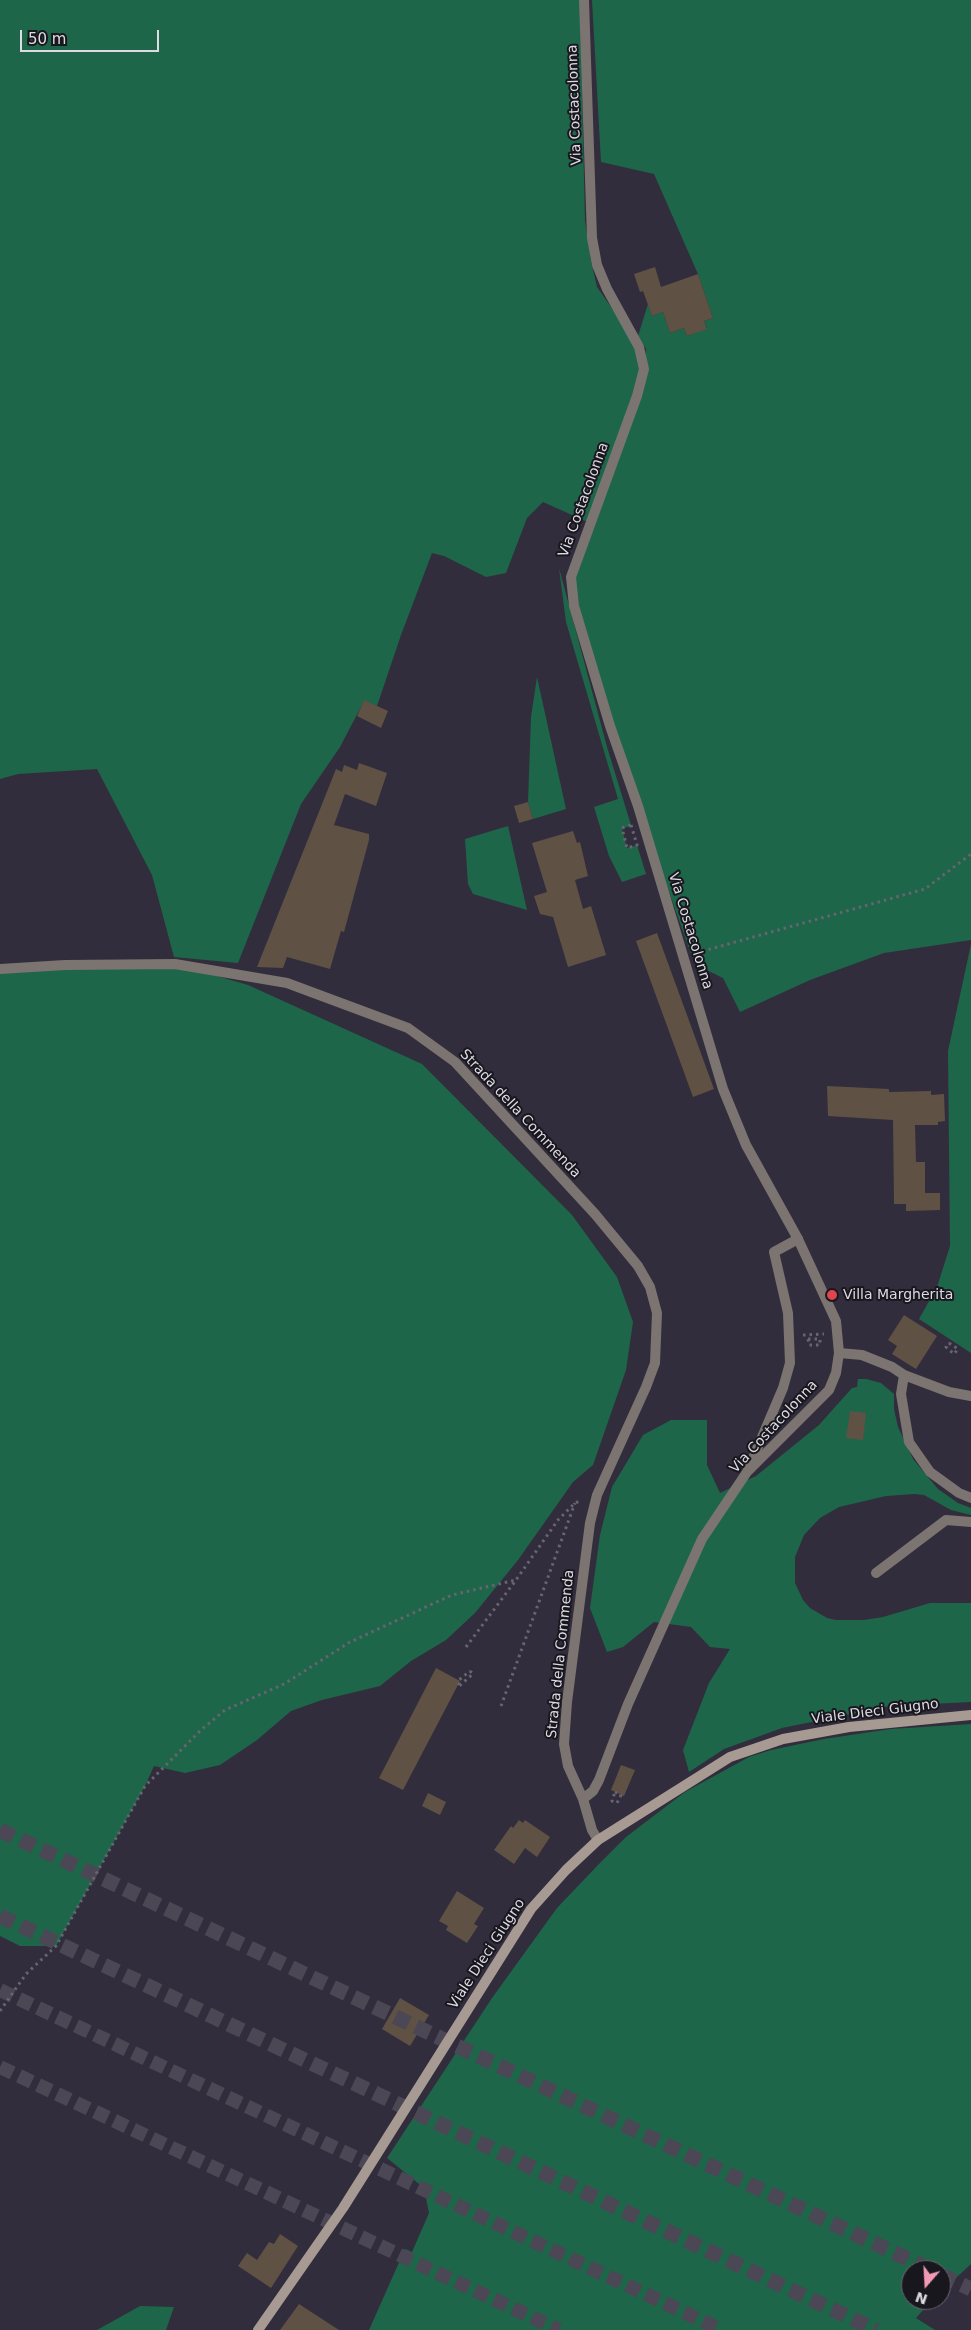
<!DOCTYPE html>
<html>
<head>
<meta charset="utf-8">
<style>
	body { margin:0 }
	#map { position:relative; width:971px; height:2330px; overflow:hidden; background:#322d3c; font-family:"DejaVu Sans",sans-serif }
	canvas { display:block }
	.north { position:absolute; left:901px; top:2260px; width:50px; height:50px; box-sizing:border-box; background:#19171e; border:1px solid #67656d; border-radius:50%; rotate:199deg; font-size:14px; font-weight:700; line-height:20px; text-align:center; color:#dddae4 }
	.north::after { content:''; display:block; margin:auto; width:18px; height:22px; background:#f19ab3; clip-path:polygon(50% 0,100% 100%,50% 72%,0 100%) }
	.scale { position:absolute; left:20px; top:30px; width:139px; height:22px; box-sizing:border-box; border:2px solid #dddae4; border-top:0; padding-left:6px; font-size:15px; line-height:18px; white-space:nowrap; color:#dddae4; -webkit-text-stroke:4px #19171e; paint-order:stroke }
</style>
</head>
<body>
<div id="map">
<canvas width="971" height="2330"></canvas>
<div class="north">N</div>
<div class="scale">50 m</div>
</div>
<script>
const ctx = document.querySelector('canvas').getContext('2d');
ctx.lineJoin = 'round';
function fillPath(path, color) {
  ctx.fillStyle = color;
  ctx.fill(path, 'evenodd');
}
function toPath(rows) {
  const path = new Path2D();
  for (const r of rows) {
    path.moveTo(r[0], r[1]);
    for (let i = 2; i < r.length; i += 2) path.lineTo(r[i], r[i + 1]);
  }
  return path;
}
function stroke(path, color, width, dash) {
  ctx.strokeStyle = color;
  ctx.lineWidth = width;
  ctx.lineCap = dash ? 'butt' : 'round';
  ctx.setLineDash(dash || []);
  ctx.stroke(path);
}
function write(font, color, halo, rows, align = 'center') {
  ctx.font = font + ' "DejaVu Sans",sans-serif';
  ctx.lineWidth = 4;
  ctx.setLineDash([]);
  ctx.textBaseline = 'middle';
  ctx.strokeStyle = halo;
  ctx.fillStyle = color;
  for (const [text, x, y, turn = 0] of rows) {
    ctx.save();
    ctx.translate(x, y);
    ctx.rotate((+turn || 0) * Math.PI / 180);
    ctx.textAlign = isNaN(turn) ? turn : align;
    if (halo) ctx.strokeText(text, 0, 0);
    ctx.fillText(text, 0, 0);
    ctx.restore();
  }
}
fillPath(toPath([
	[0,0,580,0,585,221,591,261,597,287,639,347,645,367,646,349,638,336,648,304,652,316,663,312,670,333,684,328,687,336,707,328,704,321,713,318,698,274,654,174,601,162,592,0,971,0,971,940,884,953,810,980,740,1012,723,978,696,965,690,951,610,726,571,577,590,523,543,502,527,518,506,573,486,577,444,556,432,553,401,635,377,706,364,701,340,747,301,804,238,963,174,957,152,875,97,769,18,774,0,779],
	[559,568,607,747,631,825,622,829,627,848,637,845,646,874,622,882,609,856,594,807,618,799,566,622],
	[537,677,566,809,533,819,528,802,531,717],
	[508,826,527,910,473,894,468,884,465,839],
	[971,944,971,1353,919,1319,937,1287,950,1246,948,1051],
	[175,964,248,985,422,1064,572,1215,617,1277,633,1322,626,1370,593,1465,573,1482,518,1560,475,1613,446,1640,411,1661,380,1686,322,1700,291,1711,257,1740,220,1765,185,1773,154,1766,145,1786,56,1946,20,1946,0,1936,0,969],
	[858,1379,866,1379,881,1383,894,1394,894,1409,898,1427,913,1459,938,1489,958,1503,971,1508,971,1515,951,1510,924,1495,914,1494,886,1496,839,1507,820,1518,804,1535,795,1557,795,1583,803,1600,810,1608,827,1618,836,1620,864,1620,883,1617,930,1603,971,1603,971,1702,890,1706,782,1728,724,1749,689,1772,683,1750,709,1683,730,1649,710,1647,691,1627,654,1622,623,1647,607,1652,590,1608,600,1535,612,1487,643,1435,671,1420,707,1420,707,1465,720,1493,756,1476,819,1425,852,1388,857,1387],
	[971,1724,971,2264,941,2292,941,2270,911,2270,911,2300,932,2300,916,2318,935,2330,369,2330,405,2249,412,2252,429,2213,424,2188,387,2158,492,1998,557,1908,597,1866,626,1837,685,1792,749,1757,771,1750,824,1739,891,1729],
	[140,2306,174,2307,166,2330,97,2330]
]), '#1e6649');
fillPath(toPath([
	[655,267,661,287,698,274,713,318,704,321,707,329,687,336,684,328,670,333,663,312,652,316,643,291,640,292,634,274],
	[364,700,388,711,381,728,357,716],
	[359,763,387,773,376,806,345,794,334,825,369,834,369,840,344,932,341,931,330,969,287,957,283,968,257,967,336,769,342,772,344,765,357,770],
	[528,802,533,819,519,823,514,806],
	[573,831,577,843,580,842,588,876,575,880,583,909,591,906,606,955,568,967,553,917,540,914,534,896,547,892,532,843],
	[657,933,714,1089,693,1097,636,941],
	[827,1086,889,1089,889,1092,931,1091,931,1095,944,1094,945,1121,938,1122,938,1125,915,1125,916,1162,925,1162,925,1193,940,1193,940,1210,906,1211,906,1204,894,1204,893,1120,828,1116],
	[904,1315,937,1336,916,1369,892,1354,897,1346,888,1340],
	[850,1411,866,1413,863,1440,846,1438],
	[436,1668,460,1681,403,1790,379,1778],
	[621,1765,635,1770,624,1796,611,1790],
	[428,1793,446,1802,440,1815,422,1806],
	[519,1820,523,1823,525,1820,550,1837,537,1857,525,1848,514,1864,494,1850,511,1826,513,1828],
	[457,1891,484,1908,474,1924,478,1926,467,1943,446,1930,448,1926,439,1921],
	[400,1998,429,2015,410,2046,382,2029],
	[280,2234,298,2246,271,2288,238,2266,247,2253,257,2260,269,2242,274,2244],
	[299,2304,339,2330,280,2330]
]), '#5f5144');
stroke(toPath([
	[0,1990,722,2330],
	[0,2067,559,2330]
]), '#4c4755', 14, [14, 7]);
stroke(toPath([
	[0,1830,931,2270],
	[0,1916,876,2330],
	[941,2275,971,2289]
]), '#4c4755', 15, [15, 8]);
stroke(toPath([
	[631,825,637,845,627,848,622,828,631,825],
	[696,953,925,889,971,854],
	[803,1335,824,1334],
	[808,1339,820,1339,820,1345,809,1345,808,1339],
	[949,1343,958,1349,954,1354,946,1347,949,1343],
	[466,1647,516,1580,558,1520,575,1503,582,1500],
	[470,1671,473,1674,458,1687,460,1681,459,1680,470,1671],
	[501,1706,575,1503],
	[615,1792,621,1795,617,1803,612,1801,615,1792],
	[0,2011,26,1974,56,1946,145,1786,201,1730,225,1710,284,1684,350,1642,452,1595,516,1580]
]), '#686472', 3, [2.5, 4]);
stroke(toPath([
	[839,1353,862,1355,892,1367,904,1375,949,1392,971,1396],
	[904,1375,901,1394,909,1442,930,1472,959,1493,971,1498],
	[748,1470,783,1388,790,1363,788,1313,774,1252,798,1239],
	[876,1573,946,1520,971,1522]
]), '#7c7470', 10);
stroke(toPath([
	[0,969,65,965,175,964,287,983,408,1028,455,1062,595,1214,638,1266,650,1287,657,1313,655,1363,646,1387,597,1495,590,1523,567,1702,564,1744,568,1766,583,1799,592,1830,598,1840],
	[583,1799,593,1791,599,1780,628,1704,702,1539,747,1472,829,1390,836,1373,839,1353,836,1321,798,1239,746,1145,723,1089,638,806,610,726,574,606,571,577,637,396,644,369,639,347,607,289,597,265,592,238,584,0]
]), '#7c7470', 10);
stroke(toPath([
	[258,2330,343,2208,531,1909,566,1870,598,1840,730,1757,783,1739,849,1727,971,1715]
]), '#a79a93', 10);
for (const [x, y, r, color] of [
	[832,1295,6,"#e0444e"]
]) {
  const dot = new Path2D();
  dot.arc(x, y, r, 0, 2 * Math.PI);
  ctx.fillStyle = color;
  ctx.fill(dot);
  stroke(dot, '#19171e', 2);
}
write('14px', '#dddae4', '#19171e', [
	["Via Costacolonna",575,105,-92],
	["Via Costacolonna",584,500,-70],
	["Via Costacolonna",690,931,73],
	["Strada della Commenda",520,1114,47],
	["Via Costacolonna",774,1427,-47],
	["Strada della Commenda",561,1654,-84],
	["Viale Dieci Giugno",875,1712,-7],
	["Viale Dieci Giugno",487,1954,-57]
]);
write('14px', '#dddae4', '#19171e', [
	["Villa Margherita",843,1295]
], 'left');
</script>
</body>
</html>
